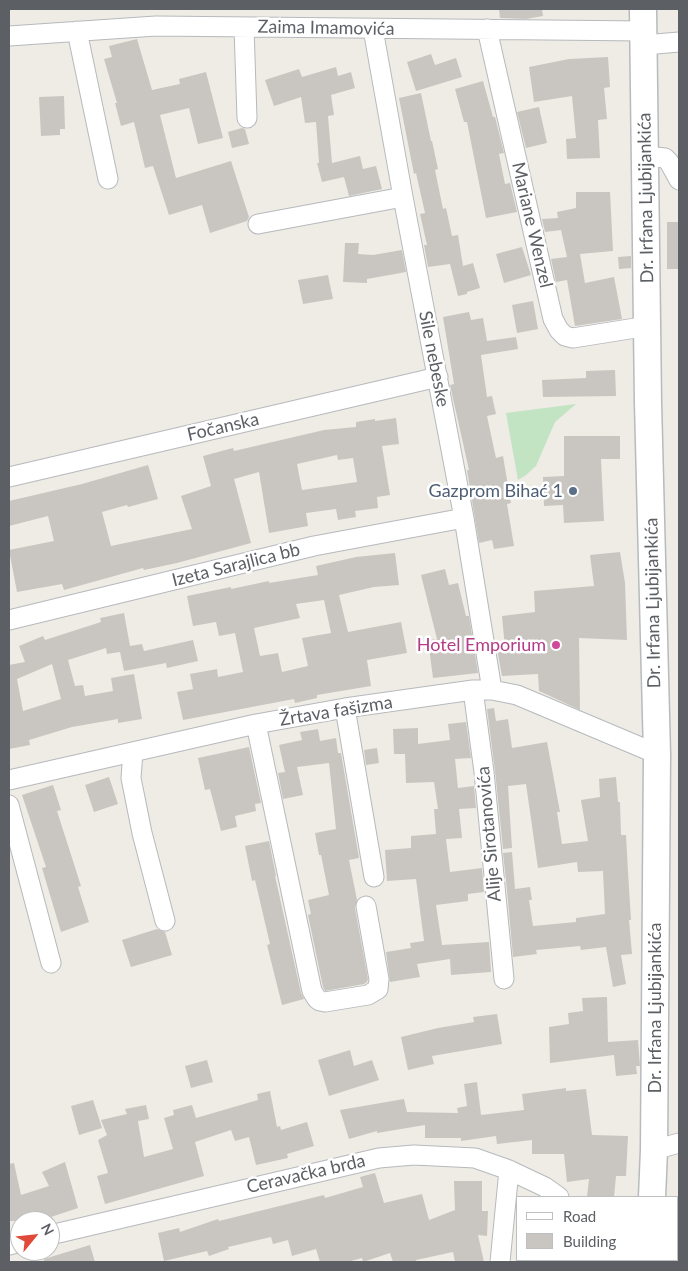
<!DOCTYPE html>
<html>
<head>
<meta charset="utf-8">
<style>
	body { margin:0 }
	#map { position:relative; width:688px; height:1271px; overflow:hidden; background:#eeece4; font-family:Lato,sans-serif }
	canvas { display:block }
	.frame { position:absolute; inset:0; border:10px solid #5c5f64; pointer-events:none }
	.legend { position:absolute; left:516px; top:1196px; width:162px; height:65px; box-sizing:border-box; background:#fff; border:1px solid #bebfc1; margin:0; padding:6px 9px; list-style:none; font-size:15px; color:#5c5f64 }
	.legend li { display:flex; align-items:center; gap:10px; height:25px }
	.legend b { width:25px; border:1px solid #bebfc1 }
	.north { position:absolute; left:10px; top:1211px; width:50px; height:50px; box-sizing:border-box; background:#fff; border:1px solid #bebfc1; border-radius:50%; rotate:62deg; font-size:14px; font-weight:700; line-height:20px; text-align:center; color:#5c5f64 }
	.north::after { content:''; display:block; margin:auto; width:18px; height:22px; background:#e04a38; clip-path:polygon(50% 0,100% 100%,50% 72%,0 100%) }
</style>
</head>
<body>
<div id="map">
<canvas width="688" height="1271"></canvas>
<div class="frame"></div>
<ul class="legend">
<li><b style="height:6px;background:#fff"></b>Road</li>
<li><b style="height:14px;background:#c9c6c1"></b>Building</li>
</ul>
<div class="north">N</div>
</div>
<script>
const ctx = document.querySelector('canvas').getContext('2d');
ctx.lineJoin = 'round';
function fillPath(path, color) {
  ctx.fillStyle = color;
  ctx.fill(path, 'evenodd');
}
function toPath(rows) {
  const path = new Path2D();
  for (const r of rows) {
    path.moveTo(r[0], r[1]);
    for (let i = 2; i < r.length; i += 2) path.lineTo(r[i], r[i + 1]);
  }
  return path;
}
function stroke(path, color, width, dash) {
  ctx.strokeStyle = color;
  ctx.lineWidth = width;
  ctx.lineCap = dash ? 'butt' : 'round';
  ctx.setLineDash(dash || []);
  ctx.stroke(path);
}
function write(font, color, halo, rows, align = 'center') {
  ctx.font = font + ' Lato,sans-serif';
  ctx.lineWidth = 5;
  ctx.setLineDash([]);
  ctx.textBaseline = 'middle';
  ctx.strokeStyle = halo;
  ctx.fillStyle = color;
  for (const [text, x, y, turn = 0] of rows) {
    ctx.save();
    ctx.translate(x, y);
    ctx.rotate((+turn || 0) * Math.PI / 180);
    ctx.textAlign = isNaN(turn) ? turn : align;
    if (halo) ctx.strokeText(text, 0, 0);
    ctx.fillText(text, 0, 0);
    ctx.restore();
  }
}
fillPath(toPath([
	[576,404,555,422,536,466,526,475,518,480,506,413]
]), '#c2e4c3');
fillPath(toPath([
	[499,9,542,9,543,16,526,19,500,18],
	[137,39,152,90,180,84,179,79,206,72,223,138,198,144,189,108,160,115,176,178,231,161,249,217,247,221,210,233,202,205,169,215,153,166,145,168,134,122,121,126,115,103,117,103,104,59,112,57,109,46],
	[431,54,435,65,456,58,462,77,416,91,407,62],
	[608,57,610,87,604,88,607,119,598,120,600,158,567,159,566,139,576,138,572,96,534,102,529,67,569,59],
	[336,67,338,76,351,72,355,88,331,95,334,115,328,116,332,163,360,156,363,169,376,166,382,189,349,196,344,177,322,182,317,163,319,163,316,122,305,123,301,97,274,106,265,80,299,69,302,77],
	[483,81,493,117,495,117,504,153,499,154,505,184,510,183,517,212,486,218,467,122,464,122,455,89],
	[421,93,431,141,432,141,438,169,435,170,443,209,446,208,452,236,458,235,463,266,473,263,480,288,467,292,467,294,458,296,450,264,428,267,424,245,427,245,420,214,425,213,416,173,414,174,399,98],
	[64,96,65,129,60,129,60,135,41,136,39,97],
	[539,107,547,143,526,148,517,112],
	[242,128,245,129,249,144,232,148,228,132],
	[576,192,610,192,613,251,580,254,585,283,614,277,622,319,575,326,567,280,556,282,551,259,567,257,561,230,545,232,542,219,558,218,557,212,576,208],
	[667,222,679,222,679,269,667,269],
	[345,243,359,243,358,254,373,255,402,250,406,272,367,279,367,283,343,282],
	[522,247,531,275,504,283,496,254],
	[631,256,631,268,619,269,618,257],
	[328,275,333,299,303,304,298,280],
	[533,301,538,329,517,333,512,305],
	[469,312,471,320,483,318,487,341,516,337,518,349,481,355,487,397,492,396,496,414,487,416,496,458,503,456,506,474,511,503,507,504,514,546,494,549,492,540,479,543,467,470,469,470,450,385,454,384,443,317],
	[615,370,616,396,543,397,542,380,586,378,586,371],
	[396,418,399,444,382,446,390,495,377,497,378,508,355,511,356,517,338,520,336,509,306,513,308,526,269,533,259,472,234,479,251,543,177,563,144,570,143,568,64,590,62,584,17,592,9,550,54,541,48,516,9,526,9,501,82,484,148,465,158,499,128,507,127,505,102,512,111,546,192,529,181,496,211,486,203,456,233,448,234,451,324,430,356,427,356,422,375,419,375,421],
	[337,455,338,460,353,458,357,482,302,490,297,464],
	[564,436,620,436,620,459,601,459,604,521,564,523,563,505,544,506,543,477,564,476],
	[620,552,625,583,627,640,579,638,580,710,539,691,538,674,502,676,497,649,505,648,502,616,535,612,534,591,594,586,590,555],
	[395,553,399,585,374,587,339,595,348,632,401,622,407,653,367,660,371,686,317,695,317,698,295,703,294,699,183,720,177,692,193,689,190,674,217,669,218,677,243,672,235,633,219,636,216,622,193,626,187,596,231,587,231,589,269,581,269,583,318,575,316,566,356,557],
	[324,600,331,633,302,638,308,666,282,672,278,653,260,656,254,628,300,618,296,604],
	[445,569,449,585,458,583,466,616,469,616,478,673,433,678,428,640,437,639,421,575],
	[124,613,130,646,142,644,144,651,193,640,198,661,167,668,166,663,124,671,120,652,107,654,106,648,68,660,75,686,83,685,85,696,113,691,111,678,134,674,142,719,118,723,118,719,72,727,29,740,30,745,9,749,9,665,25,662,19,646,43,636,45,640,101,622,100,618],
	[52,664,61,699,23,711,17,679],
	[494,708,496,721,508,719,512,748,547,742,560,812,557,812,562,844,588,841,581,800,600,797,599,779,616,777,618,802,620,802,621,835,626,835,628,872,631,920,629,920,632,954,621,955,626,984,613,987,606,947,581,950,580,946,536,950,537,954,513,957,507,890,515,889,507,890,503,853,512,852,515,889,530,887,532,900,529,900,533,926,576,922,576,918,605,914,603,871,578,872,577,862,538,868,526,784,508,786,512,848,503,849,495,771,487,709],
	[466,722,471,758,455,759,458,788,474,786,476,808,459,809,462,838,446,839,450,872,482,868,484,892,468,894,468,901,436,905,442,945,489,942,491,972,451,975,450,959,417,964,420,977,390,982,386,952,411,948,410,943,424,941,416,879,387,881,385,850,411,848,411,836,436,834,434,809,438,809,434,782,406,783,405,754,394,754,393,729,418,728,418,744,450,740,448,724],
	[318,729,320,741,336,738,338,753,341,753,359,858,349,860,357,900,355,908,368,979,367,982,364,984,325,991,323,987,308,915,311,914,308,900,329,895,321,855,319,855,315,833,336,829,329,763,297,767,303,795,283,799,278,773,285,772,279,745,302,740,300,732],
	[249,747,261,803,255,804,256,811,235,816,237,827,221,831,210,789,205,790,198,758],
	[377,748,379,763,366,765,364,750],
	[109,777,118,804,94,812,85,785],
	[53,785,61,810,57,811,81,886,78,887,89,922,61,932,42,868,46,867,22,795],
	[269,841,276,876,275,876,301,993,304,999,282,1005,267,945,270,944,255,880,252,881,245,846],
	[157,929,165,932,172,955,131,967,122,940],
	[607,997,608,1042,638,1040,640,1066,636,1066,637,1074,616,1076,614,1055,550,1063,549,1027,569,1024,568,1013,583,1011,582,998],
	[497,1014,502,1044,432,1056,434,1064,408,1070,401,1037,438,1028,474,1022,473,1017],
	[350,1050,354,1066,372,1060,379,1080,329,1096,318,1060],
	[207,1060,213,1082,191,1088,185,1066],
	[477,1082,481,1115,524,1110,522,1094,566,1088,566,1091,586,1089,592,1135,628,1136,626,1176,616,1176,614,1197,587,1197,589,1179,567,1182,564,1154,532,1154,532,1140,497,1144,496,1136,461,1141,461,1138,425,1138,425,1125,377,1133,377,1131,349,1139,340,1110,404,1099,407,1112,458,1113,457,1108,467,1106,464,1084],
	[270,1091,277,1127,280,1126,281,1130,307,1122,314,1146,287,1154,288,1158,256,1165,249,1137,235,1141,231,1130,195,1142,204,1176,105,1204,97,1176,108,1173,98,1140,107,1135,101,1120,127,1114,125,1109,146,1105,149,1119,138,1121,144,1157,173,1149,164,1118,174,1115,173,1110,192,1105,196,1118,258,1100,257,1094],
	[93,1100,102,1128,79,1135,71,1106],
	[65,1162,78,1208,39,1221,9,1221,9,1164,14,1163,21,1195,49,1186,42,1172],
	[375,1173,384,1203,422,1194,429,1220,455,1210,454,1181,482,1181,482,1211,488,1211,487,1236,478,1235,484,1262,455,1262,453,1252,416,1260,416,1262,393,1262,390,1253,363,1262,362,1258,347,1262,320,1262,316,1249,292,1256,288,1240,273,1244,271,1237,228,1247,229,1249,209,1256,207,1251,164,1261,158,1233,179,1228,180,1232,218,1219,219,1221,324,1195,325,1198,363,1187,360,1177],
	[90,1245,95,1262,44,1262,44,1259]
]), '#c9c6c1');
const street = toPath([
	[244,27,247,118],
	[373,29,403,197,464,518,492,690],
	[487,29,553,319,559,330,565,336,573,338,648,326],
	[77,31,108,179],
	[9,36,156,26,644,31],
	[644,45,679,42],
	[646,156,665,158,669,162,679,180],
	[258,224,403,197],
	[9,477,438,377],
	[9,620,314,546,464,518],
	[473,690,484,772,504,979],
	[345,708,374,877],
	[256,724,312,991,317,999,320,1001,325,1002,368,995,378,989,379,979,366,906],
	[133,752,131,778,142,833,165,921],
	[9,780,256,724,345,708,473,690,492,690,517,695,657,754],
	[9,805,51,963],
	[654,1150,679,1143],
	[50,1235,379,1158,414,1155,475,1158,509,1170,545,1187,559,1197],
	[9,1245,20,1242],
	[500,1262,509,1170]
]);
const secondary = toPath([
	[643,9,648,403,657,754,654,1150,652,1197],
	[677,1246,679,1246],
	[649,1262,649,1260]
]);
stroke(street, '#b6b9bd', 21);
stroke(secondary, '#b7babf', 29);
stroke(street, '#fff', 19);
stroke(secondary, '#fff', 26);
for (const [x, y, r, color] of [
	[573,491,5,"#5c6f8a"],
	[556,645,5,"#d1479c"]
]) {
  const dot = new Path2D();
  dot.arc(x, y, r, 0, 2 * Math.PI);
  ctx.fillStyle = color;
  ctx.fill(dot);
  stroke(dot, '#fff', 2);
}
write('18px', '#5c5f64', '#fff', [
	["Zaima Imamovića",326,28,1],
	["Dr. Irfana Ljubijankića",646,198,-91],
	["Mariane Wenzel",532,225,77],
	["Sile nebeske",434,359,79],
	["Fočanska",223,427,-13],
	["Izeta Sarajlica bb",236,565,-14],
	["Dr. Irfana Ljubijankića",653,603,-91],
	["Žrtava fašizma",336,711,-9],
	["Alije Sirotanovića",489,834,-95],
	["Dr. Irfana Ljubijankića",655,1008,-90],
	["Ceravačka brda",306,1174,-13]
]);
write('18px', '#4e5e75', '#fff', [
	["Gazprom Bihać 1",563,491]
], 'right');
write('18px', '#b23c85', '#fff', [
	["Hotel Emporium",546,645]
], 'right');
</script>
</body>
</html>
